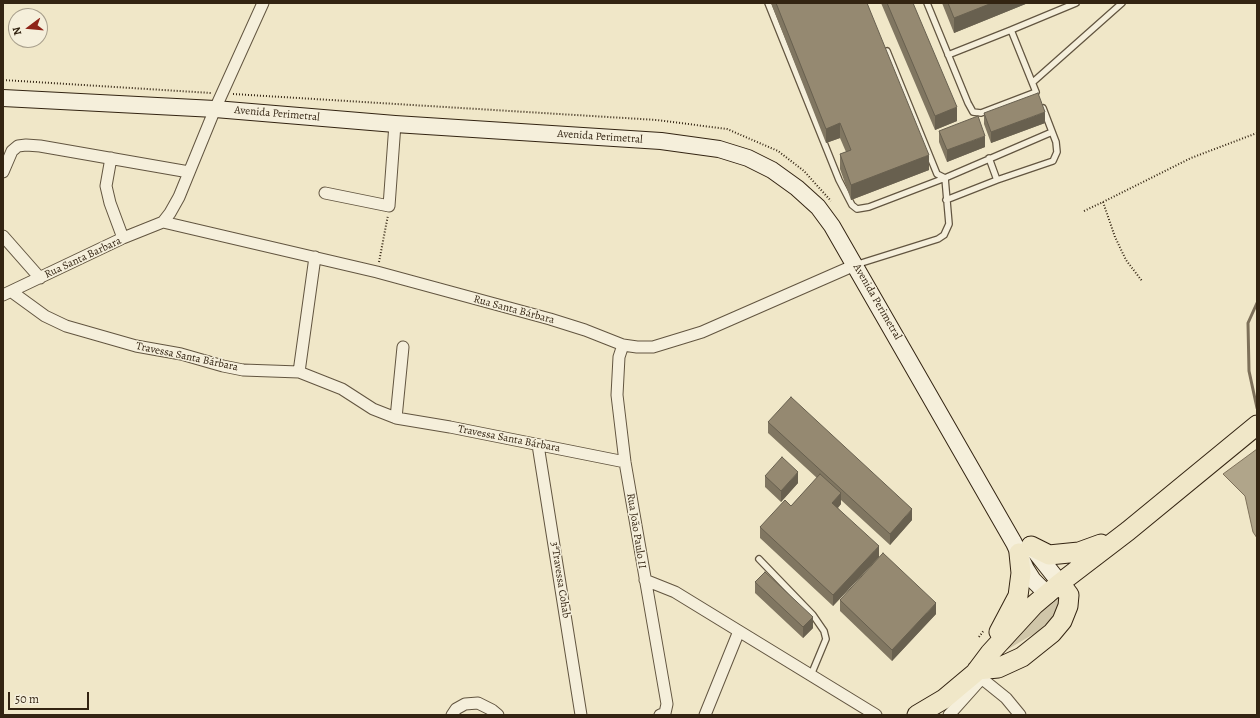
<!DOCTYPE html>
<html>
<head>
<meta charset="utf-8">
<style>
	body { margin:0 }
	#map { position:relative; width:1260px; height:718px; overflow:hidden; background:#f0e7c8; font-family:Alegreya,serif }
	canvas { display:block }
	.frame { position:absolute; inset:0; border:4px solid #332412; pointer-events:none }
	.north { position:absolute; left:8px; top:8px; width:40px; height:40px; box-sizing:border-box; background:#f5efdb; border:1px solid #a79e8b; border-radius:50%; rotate:254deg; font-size:11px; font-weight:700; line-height:16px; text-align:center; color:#332412 }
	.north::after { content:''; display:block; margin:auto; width:14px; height:18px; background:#8f2418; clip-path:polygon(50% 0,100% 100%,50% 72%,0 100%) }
	.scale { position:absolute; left:8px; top:692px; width:81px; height:18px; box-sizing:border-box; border:2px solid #332412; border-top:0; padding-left:5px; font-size:12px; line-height:14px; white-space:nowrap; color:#332412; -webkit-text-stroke:3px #f5efdb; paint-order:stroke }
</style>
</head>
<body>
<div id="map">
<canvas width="1260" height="718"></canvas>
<div class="frame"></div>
<div class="north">N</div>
<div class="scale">50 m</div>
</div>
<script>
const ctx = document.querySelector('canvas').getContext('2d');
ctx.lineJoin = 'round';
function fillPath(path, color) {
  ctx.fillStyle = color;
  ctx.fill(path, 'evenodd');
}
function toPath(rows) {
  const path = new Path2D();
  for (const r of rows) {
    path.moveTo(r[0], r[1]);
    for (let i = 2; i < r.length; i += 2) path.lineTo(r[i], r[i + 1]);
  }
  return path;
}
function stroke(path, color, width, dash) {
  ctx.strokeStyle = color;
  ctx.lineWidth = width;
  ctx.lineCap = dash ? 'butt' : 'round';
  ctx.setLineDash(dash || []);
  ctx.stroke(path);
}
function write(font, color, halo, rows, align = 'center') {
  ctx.font = font + ' Alegreya,serif';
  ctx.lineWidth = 3;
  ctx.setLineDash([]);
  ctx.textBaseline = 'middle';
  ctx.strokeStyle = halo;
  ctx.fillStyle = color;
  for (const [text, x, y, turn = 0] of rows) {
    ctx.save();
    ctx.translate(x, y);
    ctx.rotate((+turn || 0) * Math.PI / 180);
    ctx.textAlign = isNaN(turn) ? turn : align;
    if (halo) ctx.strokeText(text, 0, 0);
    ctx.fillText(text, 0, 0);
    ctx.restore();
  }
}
fillPath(toPath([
	[1061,594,1061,602,1057,611,1047,623,1037,632,993,658,1034,617]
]), '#d0c6a9');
const water = toPath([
	[1257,449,1257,538,1253,532,1245,496,1223,474,1257,449]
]);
fillPath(water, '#b0a58a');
stroke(water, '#7e715a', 1);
stroke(toPath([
	[1257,303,1248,323,1249,371,1257,408]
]), '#7e715a', 3);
const service = toPath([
	[768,3,839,180,852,205,857,209,869,207,945,178,1052,132],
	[927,3,968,103,973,112,981,113,1036,92,1011,30,1076,3],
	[948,55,1011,30],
	[1033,82,1122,3],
	[989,158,997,180],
	[946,200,997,180,1053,161,1057,152,1056,142,1043,108],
	[855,265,938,239,944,235,949,224,945,178,937,174,887,51],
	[759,559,813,615,824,631,826,639,811,675]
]);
const minor = toPath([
	[111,158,106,186,110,203,123,238],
	[3,172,12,151,18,146,26,145,40,146,189,172],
	[325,193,389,206,395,124],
	[163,222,377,272,550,319,585,330,623,345,637,347,653,347,702,332,855,265],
	[3,236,40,278],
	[12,292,45,316,66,326,136,346,181,354,223,366,243,370,299,372,342,389,373,409,396,418,450,427,625,462],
	[3,295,123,238,163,222,170,213,179,197,215,109,263,3],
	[623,345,619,357,617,395,625,462,667,704,665,713,660,715],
	[299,372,315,257],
	[396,418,403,347],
	[538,445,581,715],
	[645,580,675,592,876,715],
	[975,673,1006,698,1020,715],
	[452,715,456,709,465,704,478,703,492,710,498,715],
	[705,715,739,631],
	[949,715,982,678]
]);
const secondary = toPath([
	[3,98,215,109,395,124,661,141,719,149,748,158,772,170,797,188,818,207,832,226,1014,543,1026,569,1033,580,1048,595],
	[1030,545,1060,583]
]);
const trunk = toPath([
	[1031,546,1049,555,1079,552,1101,544],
	[999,632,1018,596,1021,573,1019,553],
	[977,670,998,668,1022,657,1052,633,1062,621,1068,606,1069,595,1060,583],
	[917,715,944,699,975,673,990,653,1034,605,1060,583,1128,531,1257,425]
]);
stroke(service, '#625540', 8);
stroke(minor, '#625540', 13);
stroke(secondary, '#332412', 18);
stroke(trunk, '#332412', 21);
stroke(toPath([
	[3,80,211,93],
	[233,94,657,120,727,129,778,151,804,171,831,201],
	[1103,202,1191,158,1257,133],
	[1084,211,1103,202,1115,237,1126,260,1142,281],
	[379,262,388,215],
	[979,637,984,630]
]), '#332412', 2, [1, 2]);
stroke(service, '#f5efdb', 5.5);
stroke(minor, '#f5efdb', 11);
stroke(secondary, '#f5efdb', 16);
stroke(trunk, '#f0e7c8', 19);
fillPath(toPath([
	[771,3,867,3,929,170,851,200,840,169,840,154,846,152,840,138,826,143],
	[881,3,913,3,957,121,935,130],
	[942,3,1028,3,954,33],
	[984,113,1045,123,991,143,984,124],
	[939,131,985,147,947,162,939,142],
	[768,422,912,520,890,545,841,500,841,504,838,508,879,557,833,606,760,538,760,527,791,506,817,478,768,433],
	[765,476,798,483,781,502,765,487],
	[755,582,813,628,803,638,755,593],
	[840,600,936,614,892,661,840,611]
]), '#807661');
fillPath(toPath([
	[992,3,1028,3,954,33,954,18],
	[957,107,957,121,935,130,935,116],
	[1045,112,1045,123,991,143,991,132],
	[840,123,840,138,826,143,826,129],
	[985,136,985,147,947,162,947,150],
	[929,155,929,170,851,200,851,185],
	[798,472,798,483,781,502,781,491],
	[841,493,841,504,832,514,832,503],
	[912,509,912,520,890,545,890,534],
	[879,546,879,557,833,606,833,595],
	[936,603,936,614,892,661,892,650],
	[813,617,813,628,803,638,803,627]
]), '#68604f');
const building = toPath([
	[776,3,867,3,929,155,851,185,840,154,851,150,840,123,826,129,776,3],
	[887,3,913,3,957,107,935,116,887,3],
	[948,3,992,3,954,18,948,3],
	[1038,93,1045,112,991,132,984,113,1038,93],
	[978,116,985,136,947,150,939,131,978,116],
	[791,397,912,509,890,534,768,422,791,397],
	[782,457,798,472,781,491,765,476,782,457],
	[820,474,841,493,832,503,879,546,833,595,760,527,785,500,791,506,820,474],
	[883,553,936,603,892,650,840,600,883,553],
	[765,572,813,617,803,627,755,582,765,572]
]);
fillPath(building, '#958971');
stroke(building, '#68604f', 1);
write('11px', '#332412', '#f5efdb', [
	["Avenida Perimetral",277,114,5],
	["Avenida Perimetral",600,137,4],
	["Rua Santa Barbara",83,258,-25],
	["Avenida Perimetral",877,302,60],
	["Rua Santa Bárbara",514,310,15],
	["Travessa Santa Bárbara",187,357,12],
	["Travessa Santa Bárbara",509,439,11],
	["Rua João Paulo II",636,531,81],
	["3ªTravessa Cohab",560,580,81]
]);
</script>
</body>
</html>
